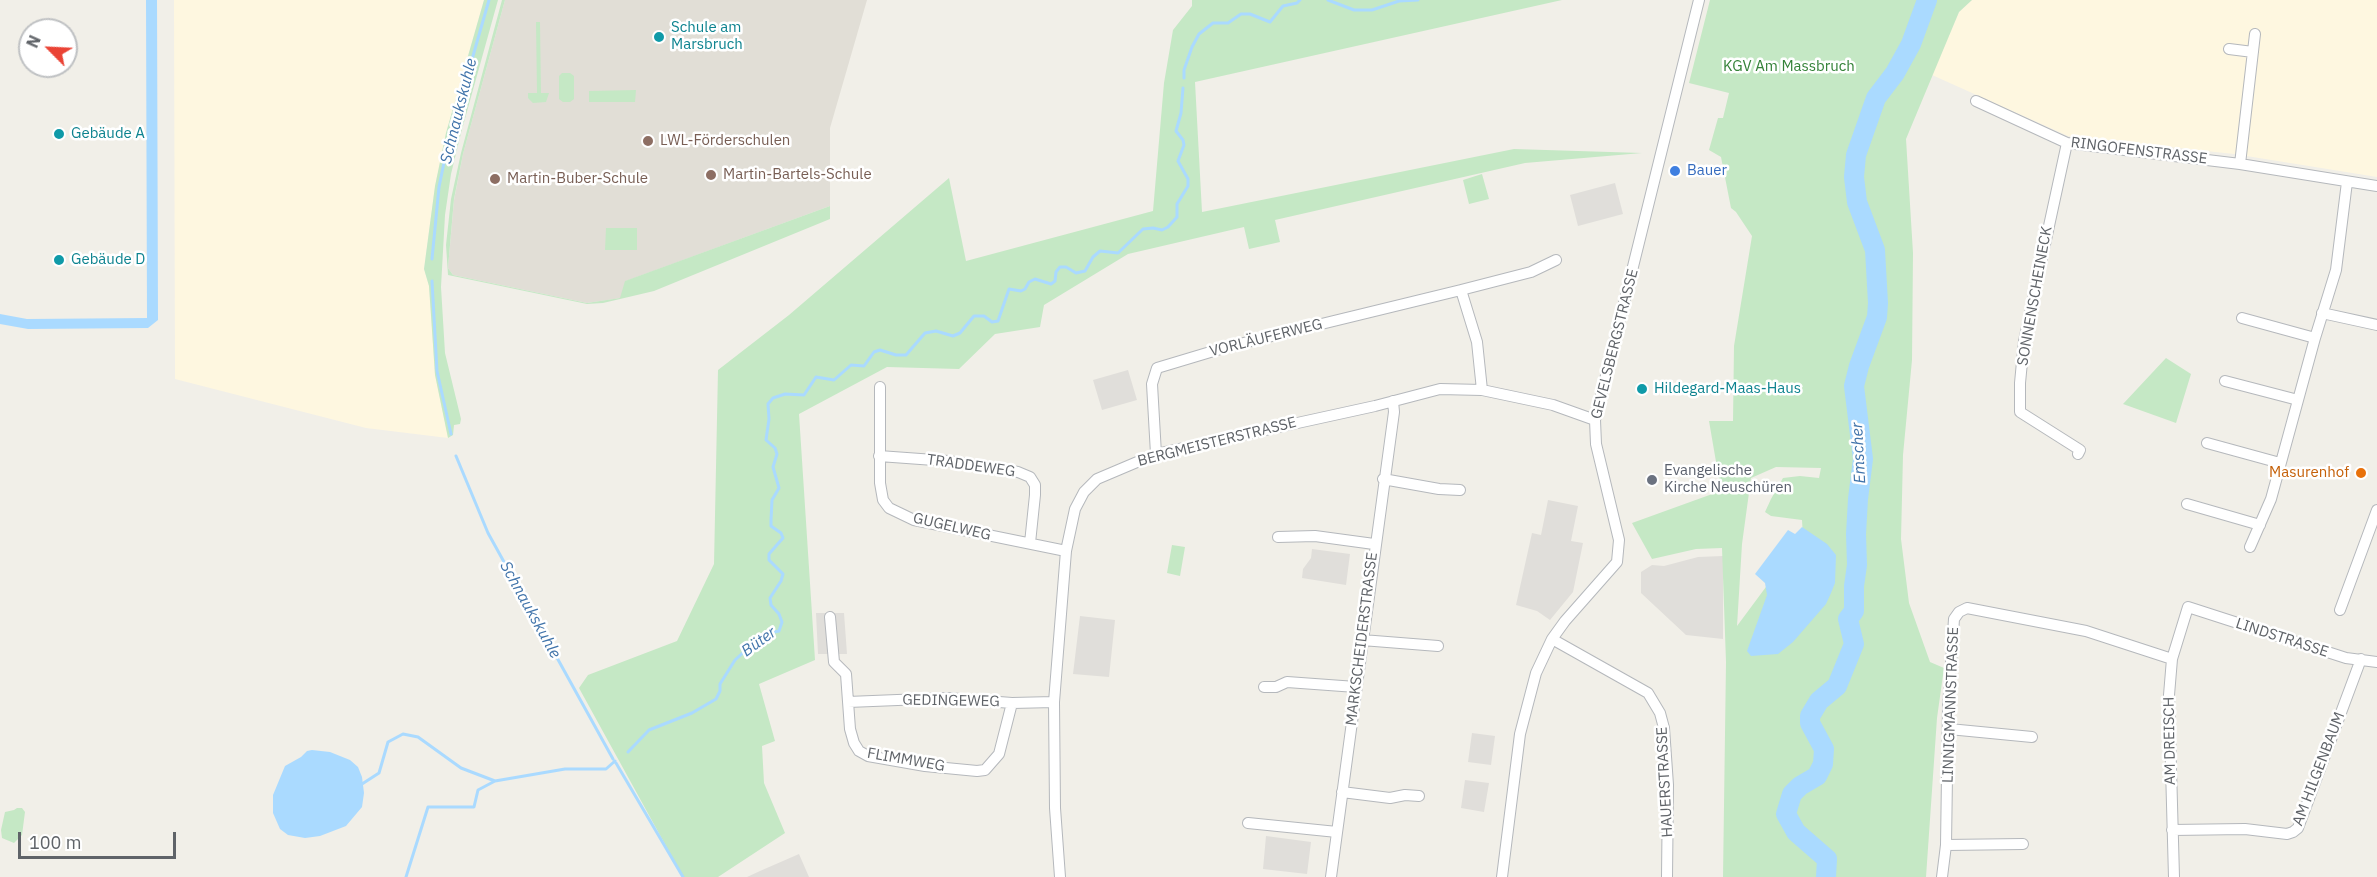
<!DOCTYPE html>
<html>
<head>
<meta charset="utf-8">
<style>
	body { margin:0 }
	#map { position:relative; width:2377px; height:877px; overflow:hidden; background:#f1efe8; font-family:"IBM Plex Sans",sans-serif }
	canvas { display:block }
	.north { position:absolute; left:18px; top:18px; width:60px; height:60px; box-sizing:border-box; background:#fff; border:2px solid #bfc1c3; border-radius:50%; rotate:294deg; font-size:16px; font-weight:700; line-height:24px; text-align:center; color:#5f6368 }
	.north::after { content:''; display:block; margin:auto; width:21px; height:27px; background:#ea4335; clip-path:polygon(50% 0,100% 100%,50% 72%,0 100%) }
	.scale { position:absolute; left:18px; top:832px; width:158px; height:27px; box-sizing:border-box; border:3px solid #5f6368; border-top:0; padding-left:8px; font-size:18px; line-height:21px; white-space:nowrap; color:#5f6368; -webkit-text-stroke:4px #fff; paint-order:stroke }
</style>
</head>
<body>
<div id="map">
<canvas width="2377" height="877"></canvas>
<div class="north">N</div>
<div class="scale">100 m</div>
</div>
<script>
const ctx = document.querySelector('canvas').getContext('2d');
ctx.lineJoin = 'round';
function fillPath(path, color) {
  ctx.fillStyle = color;
  ctx.fill(path, 'evenodd');
}
function toPath(rows) {
  const path = new Path2D();
  for (const r of rows) {
    path.moveTo(r[0], r[1]);
    for (let i = 2; i < r.length; i += 2) path.lineTo(r[i], r[i + 1]);
  }
  return path;
}
function stroke(path, color, width, dash) {
  ctx.strokeStyle = color;
  ctx.lineWidth = width;
  ctx.lineCap = dash ? 'butt' : 'round';
  ctx.setLineDash(dash || []);
  ctx.stroke(path);
}
function write(font, color, halo, rows, align = 'center') {
  ctx.font = font + ' "IBM Plex Sans",sans-serif';
  ctx.lineWidth = 5;
  ctx.setLineDash([]);
  ctx.textBaseline = 'middle';
  ctx.strokeStyle = halo;
  ctx.fillStyle = color;
  for (const [text, x, y, turn = 0] of rows) {
    ctx.save();
    ctx.translate(x, y);
    ctx.rotate((+turn || 0) * Math.PI / 180);
    ctx.textAlign = isNaN(turn) ? turn : align;
    if (halo) ctx.strokeText(text, 0, 0);
    ctx.fillText(text, 0, 0);
    ctx.restore();
  }
}
fillPath(toPath([
	[174,0,484,0,446,133,435,186,424,269,429,286,435,375,448,438,366,428,175,379],
	[1972,0,2377,0,2377,177,2234,154,2068,136,1932,75,1959,12]
]), '#fef7e0');
fillPath(toPath([
	[1615,183,1623,214,1578,226,1570,195],
	[1128,370,1137,400,1102,410,1093,380],
	[1548,500,1578,506,1571,541,1583,543,1573,592,1550,620,1537,611,1516,605,1532,533,1541,535],
	[1312,549,1350,554,1346,585,1302,578,1303,569,1311,558],
	[1723,556,1723,639,1686,635,1641,593,1641,572,1652,565,1664,566,1698,557],
	[816,613,844,613,847,654,818,654],
	[1080,616,1115,620,1109,677,1073,674],
	[1472,733,1495,736,1491,765,1468,762],
	[1465,780,1489,783,1484,812,1461,808],
	[1266,836,1311,842,1307,874,1263,869],
	[799,854,809,877,747,877,760,871]
]), '#e0deda');
fillPath(toPath([
	[505,0,867,0,830,128,830,206,626,281,621,298,587,303,453,275,448,268,454,200,463,154]
]), '#e1ded6');
fillPath(toPath([
	[484,0,498,0,461,133,451,174,445,215,441,287,445,353,461,419,460,424,454,425,453,435,448,438,435,375,429,286,424,269,435,186,446,133],
	[502,0,505,0,463,154,454,199,448,268,453,275,587,303,620,298,625,281,830,206,830,219,654,291,603,303,587,304,448,275,446,245,451,199,461,153],
	[1192,0,1562,0,1195,82,1202,212,1514,149,1642,153,1525,163,1275,220,1280,242,1249,249,1244,227,1128,254,1044,305,1040,327,995,334,959,369,887,367,799,414,815,660,759,684,775,741,762,746,764,783,785,833,718,877,683,877,579,688,588,675,677,641,714,564,718,370,789,315,949,178,966,261,1153,211,1164,83,1173,30,1192,6],
	[1710,0,1972,0,1959,12,1906,139,1913,253,1912,360,1903,455,1901,539,1909,603,1930,662,1944,668,1937,718,1926,877,1723,877,1726,662,1722,548,1696,549,1652,559,1632,523,1715,493,1720,485,1709,421,1733,421,1734,346,1752,236,1736,212,1731,208,1721,157,1709,150,1718,118,1723,118,1729,93,1689,83],
	[1776,467,1821,468,1819,478,1800,476,1783,478,1771,499,1765,512,1771,516,1802,520,1803,537,1737,626,1742,544,1751,478],
	[536,22,540,22,541,93,549,93,546,102,533,103,528,98,528,93,537,93],
	[562,73,570,73,574,76,574,99,570,102,563,102,559,99,559,76],
	[636,90,635,102,589,102,589,91],
	[1482,174,1489,199,1469,204,1463,180],
	[606,228,637,228,637,250,605,250],
	[2166,358,2191,374,2176,423,2123,404],
	[1172,545,1185,547,1180,576,1167,573],
	[17,808,22,808,25,812,22,835,14,843,2,838,1,830,5,812,14,810]
]), '#c5e8c5');
fillPath(toPath([
	[146,0,157,0,158,320,148,328,28,329,0,324,0,314,27,319,147,318],
	[1802,527,1827,544,1836,555,1835,583,1831,593,1826,604,1793,642,1778,654,1751,656,1747,651,1767,595,1765,583,1755,574,1788,530,1795,534],
	[312,750,330,752,350,760,358,767,362,777,364,793,362,807,346,826,320,836,305,838,288,835,280,829,273,813,273,795,285,766,301,757,307,751]
]), '#aadaff');
stroke(toPath([
	[1328,0,1354,10,1372,10,1399,1,1418,0],
	[1184,78,1184,70,1192,47,1199,34,1213,23,1228,23,1241,14,1250,14,1270,22,1283,6,1297,3,1300,0],
	[432,259,439,187,448,143,489,0],
	[432,281,437,371,451,434],
	[456,456,488,533,613,759],
	[628,752,649,730,692,713,716,699,720,691,720,684,735,660,758,639,765,634,779,631,782,622,779,614,771,605,770,598,781,581,783,574,769,560,769,554,783,538,781,533,771,526,771,520,772,500,779,488,773,467,777,454,775,448,766,440,769,419,768,404,773,398,785,394,804,395,816,377,834,380,851,365,864,366,874,352,880,350,896,355,906,355,925,333,936,331,953,336,960,333,974,316,984,316,992,322,998,321,1009,289,1021,291,1025,289,1029,282,1035,279,1051,284,1055,281,1056,272,1060,267,1066,267,1076,273,1085,271,1093,257,1100,251,1118,253,1143,229,1153,228,1162,230,1168,227,1177,217,1177,204,1188,186,1188,179,1178,161,1184,145,1183,140,1176,131,1181,113,1183,88],
	[616,763,683,877],
	[362,784,379,773,388,742,403,734,418,737,461,768,495,781],
	[406,877,428,807,474,807,478,790,495,781,565,769,606,769,615,761]
]), '#aadaff', 3);
stroke(toPath([
	[1826,877,1827,859,1796,832,1786,814,1792,794,1800,786,1817,776,1823,764,1824,749,1810,723,1810,716,1819,701,1837,686,1854,644,1848,619,1854,611,1854,586,1857,565,1856,534,1858,499,1863,459,1854,386,1859,366,1877,317,1878,303,1875,250,1857,202,1854,177,1856,155,1876,98,1895,73,1911,44,1927,0]
]), '#aadaff', 20);
const street = toPath([
	[2229,49,2253,52],
	[1976,101,2067,143,2240,164,2377,186],
	[2067,143,2024,341,2020,383,2020,412,2080,450,2078,454],
	[2240,164,2255,34],
	[1461,290,1531,272,1556,260],
	[2322,313,2377,325],
	[2242,318,2315,338],
	[2225,381,2298,400],
	[880,387,880,483,883,500,889,508,914,520,1066,551],
	[2207,443,2280,463],
	[1156,454,1152,384,1157,368,1227,347,1461,290,1477,342,1482,390],
	[879,456,948,461,1018,472,1030,477,1035,485,1035,495,1030,543],
	[1383,479,1439,489,1460,490],
	[2187,504,2260,525],
	[1278,537,1315,536,1374,544],
	[2250,547,2271,499,2315,338,2336,270,2347,182],
	[2340,610,2377,510],
	[830,617,834,662,846,674,850,729,854,743,859,751,868,756,925,766,977,771,985,770,999,754,1012,703],
	[1552,639,1648,693,1660,713,1664,728,1668,785,1667,877],
	[1362,640,1438,646],
	[1264,687,1276,687,1287,682,1356,687],
	[848,702,947,698,1012,703,1054,702],
	[1949,729,2032,737],
	[1342,792,1390,798,1405,795,1419,796],
	[1248,823,1337,832],
	[2172,830,2245,829,2287,834,2293,832,2298,828,2361,659],
	[1946,845,2023,844],
	[1060,877,1055,808,1054,702,1066,551,1075,509,1084,492,1097,479,1156,454,1375,406,1440,389,1482,390,1553,405,1595,420],
	[1331,877,1394,412,1393,401],
	[1502,877,1520,734,1536,673,1552,639,1565,621,1617,562,1619,540,1596,444,1595,420,1699,0],
	[1942,877,1946,845,1948,707,1954,619,1959,612,1967,608,2086,631,2172,659],
	[2174,877,2169,695,2172,659,2188,607,2346,658,2377,662]
]);
stroke(street, '#b5b8bc', 12);
stroke(street, '#fff', 10);
for (const [x, y, r, color] of [
	[659,37,6,"#0f9aa8"],
	[59,134,6,"#0f9aa8"],
	[648,141,6,"#8d6e63"],
	[1675,171,6,"#3f7fe0"],
	[711,175,6,"#8d6e63"],
	[495,179,6,"#8d6e63"],
	[59,260,6,"#0f9aa8"],
	[1642,389,6,"#0f9aa8"],
	[2361,473,6,"#e8710a"],
	[1652,480,6,"#6b7280"]
]) {
  const dot = new Path2D();
  dot.arc(x, y, r, 0, 2 * Math.PI);
  ctx.fillStyle = color;
  ctx.fill(dot);
  stroke(dot, '#fff', 2);
}
write('15px', '#0d838f', '#fff', [
	["Schule am",671,28],
	["Marsbruch",671,45],
	["Gebäude A",71,134],
	["Gebäude D",71,260],
	["Hildegard-Maas-Haus",1654,389]
], 'left');
write('15px', '#348238', '#fff', [
	["KGV Am Massbruch",1789,67]
]);
write('15px', '#785e54', '#fff', [
	["LWL-Förderschulen",660,141],
	["Martin-Bartels-Schule",723,175],
	["Martin-Buber-Schule",507,179]
], 'left');
write('15px', '#5f6368', '#fff', [
	["RINGOFENSTRASSE",2139,151,7],
	["SONNENSCHEINECK",2035,296,-80],
	["VORLÄUFERWEG",1266,338,-14],
	["GEVELSBERGSTRASSE",1615,344,-76],
	["BERGMEISTERSTRASSE",1217,442,-14],
	["TRADDEWEG",971,466,8],
	["GUGELWEG",952,527,13],
	["LINDSTRASSE",2282,638,18],
	["MARKSCHEIDERSTRASSE",1362,639,-83],
	["GEDINGEWEG",951,701,1],
	["LINNIGMANNSTRASSE",1951,705,-88],
	["AM DREISCH",2170,741,-91],
	["FLIMMWEG",906,760,10],
	["AM HILGENBAUM",2319,769,-69],
	["HAUERSTRASSE",1665,782,-93]
]);
write('15px', '#366cbe', '#fff', [
	["Bauer",1687,171]
], 'left');
write('15px', '#5b616d', '#fff', [
	["Evangelische",1664,471],
	["Kirche Neuschüren",1664,488]
], 'left');
write('15px', '#c56008', '#fff', [
	["Masurenhof",2349,473]
], 'right');
write('italic 16px', '#4174aa', '#fff', [
	["Schnaukskuhle",459,111,-76],
	["Emscher",1859,453,-93],
	["Schnaukskuhle",530,610,61],
	["Büter",759,642,-36]
]);
</script>
</body>
</html>
